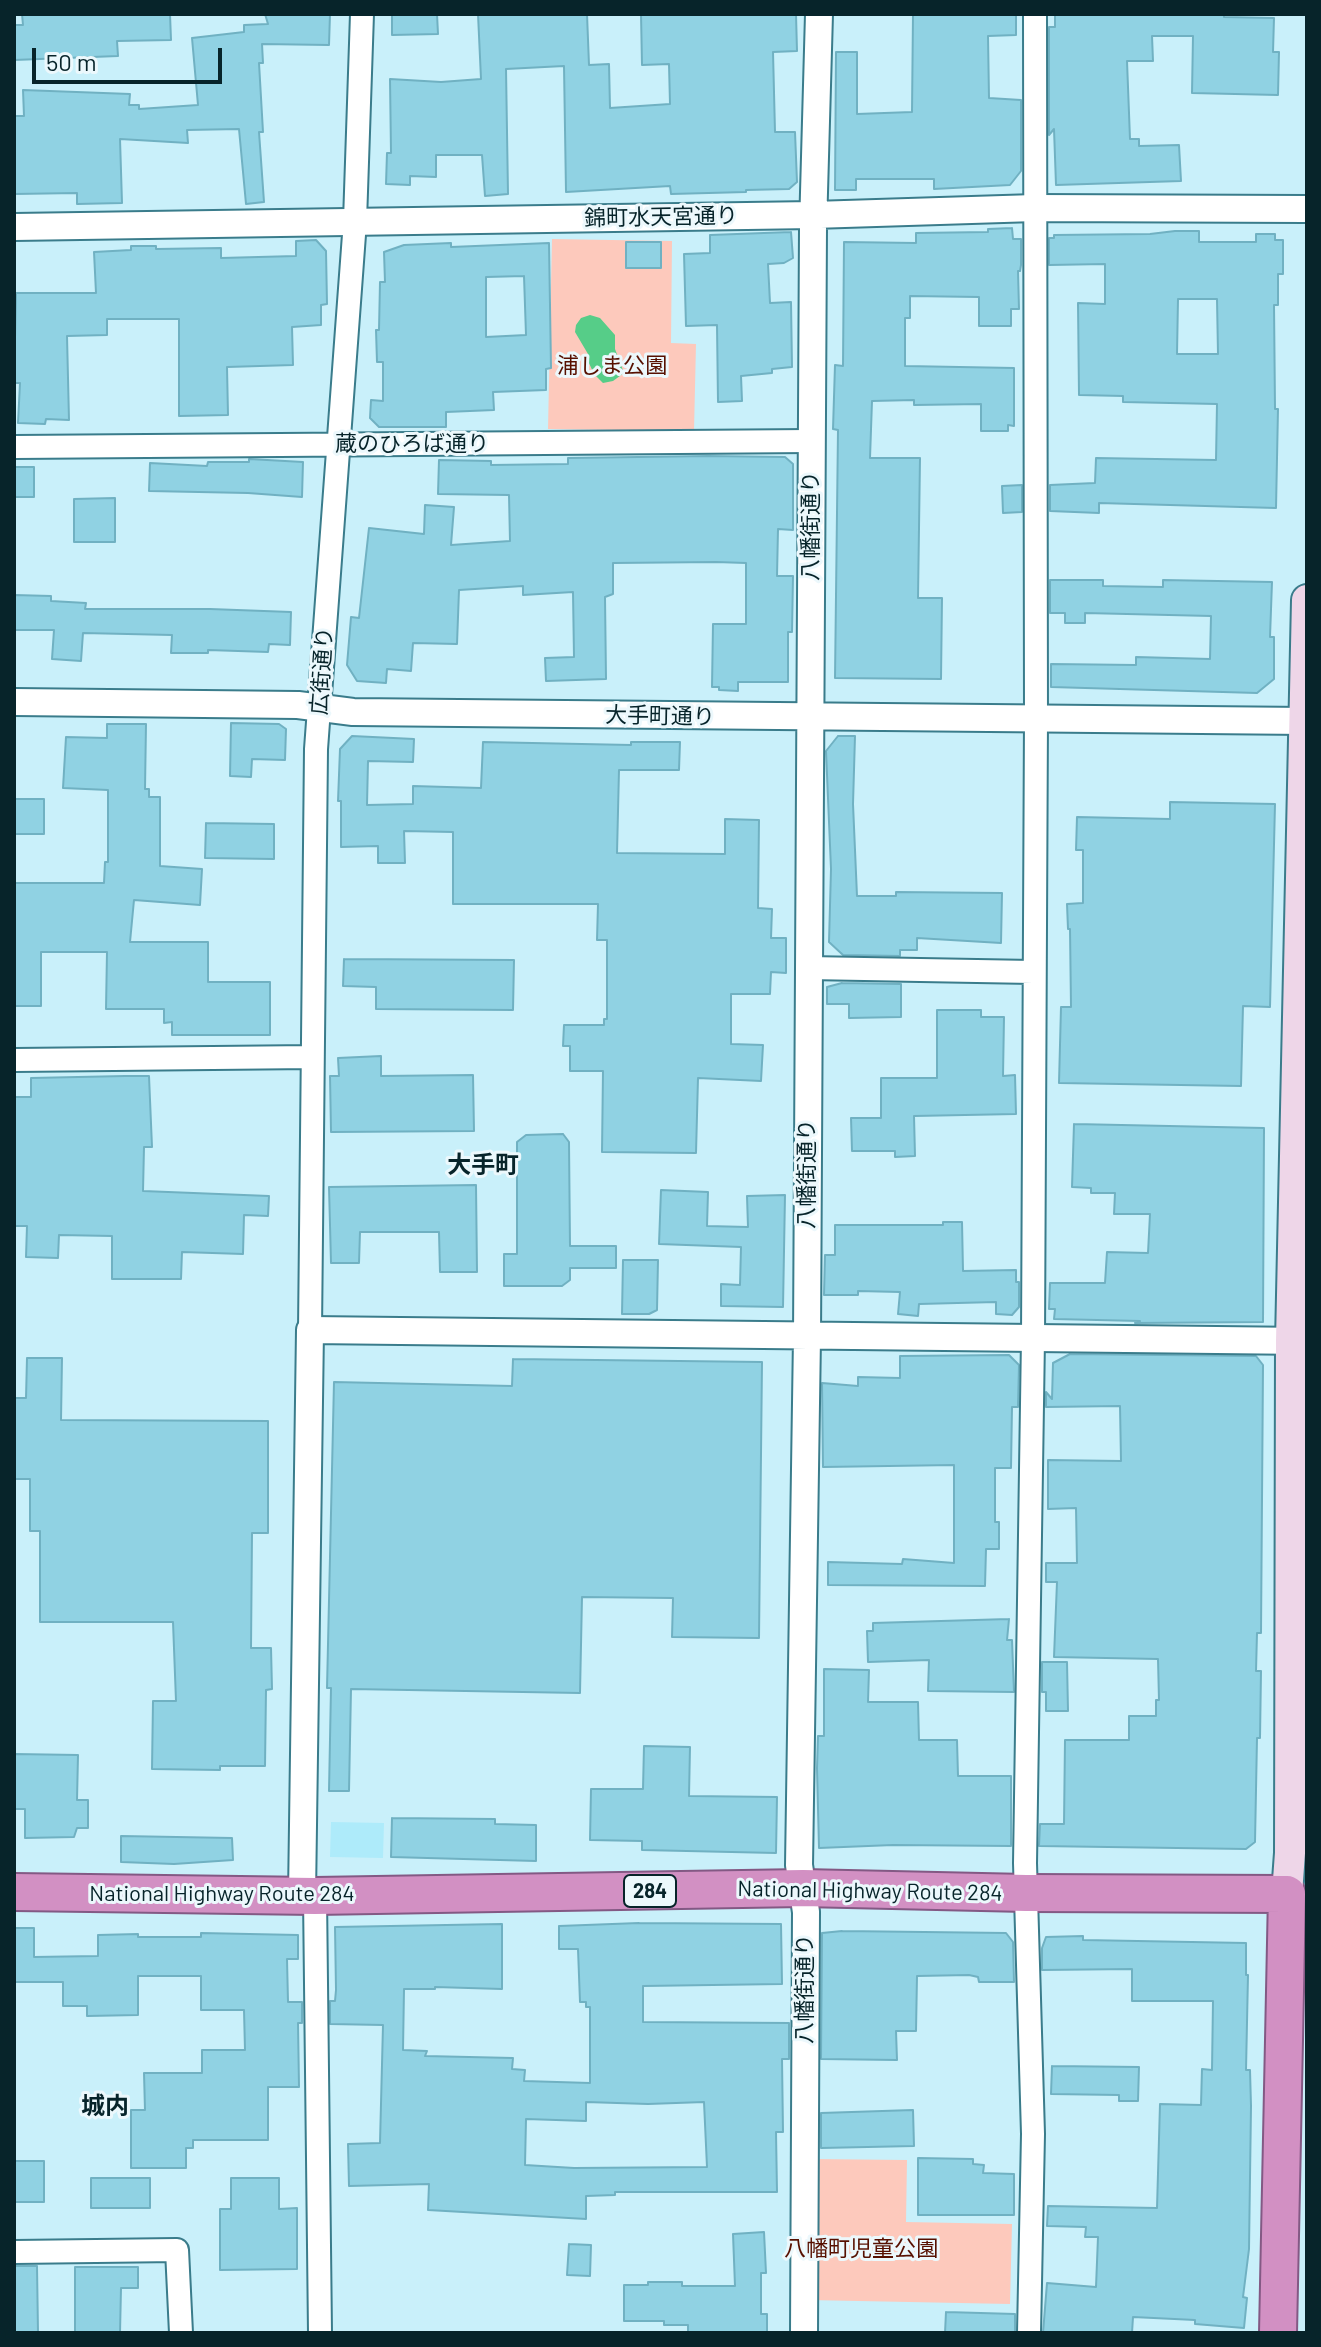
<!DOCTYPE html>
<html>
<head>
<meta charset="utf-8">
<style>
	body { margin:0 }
	#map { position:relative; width:1321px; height:2347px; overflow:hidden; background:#c9f0fa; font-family:Barlow,sans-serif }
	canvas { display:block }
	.frame { position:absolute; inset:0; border:16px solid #07242a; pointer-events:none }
	.scale { position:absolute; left:32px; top:48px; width:190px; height:36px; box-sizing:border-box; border:4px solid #07242a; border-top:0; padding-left:10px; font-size:24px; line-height:28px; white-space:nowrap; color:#07242a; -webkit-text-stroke:6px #ecf8fc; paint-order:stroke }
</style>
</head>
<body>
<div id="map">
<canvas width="1321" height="2347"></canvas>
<div class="frame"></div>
<div class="scale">50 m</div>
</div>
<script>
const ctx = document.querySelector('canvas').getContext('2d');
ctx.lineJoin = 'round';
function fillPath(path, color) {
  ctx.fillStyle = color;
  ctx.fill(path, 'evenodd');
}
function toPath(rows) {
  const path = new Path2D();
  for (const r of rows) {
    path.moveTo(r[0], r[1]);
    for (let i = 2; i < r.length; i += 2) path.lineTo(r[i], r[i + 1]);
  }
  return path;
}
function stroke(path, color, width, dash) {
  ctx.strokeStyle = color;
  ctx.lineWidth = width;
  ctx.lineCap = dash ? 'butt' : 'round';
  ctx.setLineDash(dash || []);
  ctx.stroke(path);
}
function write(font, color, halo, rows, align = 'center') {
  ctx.font = font + ' Barlow,"Noto Sans JP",sans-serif';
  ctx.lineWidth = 6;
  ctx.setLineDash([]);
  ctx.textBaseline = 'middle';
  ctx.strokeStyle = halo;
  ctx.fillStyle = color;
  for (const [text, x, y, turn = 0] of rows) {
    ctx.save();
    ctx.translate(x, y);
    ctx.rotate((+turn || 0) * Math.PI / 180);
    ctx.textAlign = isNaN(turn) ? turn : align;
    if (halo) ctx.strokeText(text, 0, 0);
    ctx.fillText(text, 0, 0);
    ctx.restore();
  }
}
fillPath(toPath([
	[331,1822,384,1823,383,1858,330,1857]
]), '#aeebfa');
fillPath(toPath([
	[552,239,672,241,671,343,696,344,694,431,548,429],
	[811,2159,907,2160,906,2222,1012,2224,1010,2304,808,2300]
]), '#fdc9bc');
fillPath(toPath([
	[590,315,600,318,615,335,615,349,624,373,613,381,603,383,594,374,588,361,588,354,575,332,576,325,581,318]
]), '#56cd88');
const building = toPath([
	[22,14,170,14,171,40,117,41,118,56,14,60,14,25,23,25,22,14],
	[265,14,330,14,329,45,262,44,263,63,259,63,263,132,259,132,264,202,246,204,239,129,187,130,188,143,120,139,122,203,77,204,77,193,14,194,14,116,24,116,23,90,130,94,129,105,139,105,139,109,198,105,192,38,244,32,244,25,268,24,265,14],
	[392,14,437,14,438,34,392,35,392,14],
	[478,14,587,14,589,65,609,64,610,108,670,104,669,64,642,65,641,14,796,14,797,51,773,52,775,132,795,132,797,182,789,189,746,190,746,192,671,194,670,186,566,192,564,66,506,69,508,194,485,196,482,155,436,155,436,177,410,176,410,185,386,184,387,153,391,153,390,79,441,82,481,79,478,14],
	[913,14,1016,14,1016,35,988,36,989,98,1021,100,1021,171,1010,185,934,189,934,179,856,179,856,190,835,190,836,52,857,52,857,114,912,112,913,14],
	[1055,14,1224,14,1224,17,1274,18,1273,52,1279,52,1278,95,1192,93,1193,36,1152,36,1153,61,1127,61,1130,139,1139,139,1139,146,1179,145,1181,181,1056,185,1054,129,1049,135,1049,27,1055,27,1055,14],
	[1012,228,1013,239,1021,239,1021,265,1020,271,1018,271,1019,309,1011,309,1011,326,979,326,979,297,910,296,910,318,905,318,905,366,1014,368,1014,426,1008,425,1008,431,981,431,981,404,914,405,914,400,872,401,870,458,920,458,918,598,942,598,941,679,835,678,838,430,833,429,835,365,843,366,844,242,916,243,916,233,988,232,988,229,1012,228],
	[1175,231,1199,231,1199,242,1256,242,1256,234,1275,234,1275,240,1283,240,1283,274,1278,274,1278,305,1274,305,1275,409,1278,409,1276,508,1099,503,1099,513,1050,511,1050,485,1095,483,1096,458,1216,460,1217,404,1123,402,1123,396,1079,395,1078,303,1105,304,1105,264,1049,265,1049,238,1054,238,1054,235,1150,234,1175,231],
	[1178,299,1217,299,1218,354,1177,354,1178,299],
	[791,232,793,258,784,263,768,264,770,303,791,302,792,367,772,369,772,373,741,376,742,401,718,402,717,325,686,326,684,254,710,253,710,235,791,232],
	[316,240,326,251,327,304,321,305,321,325,292,327,293,365,227,367,228,415,179,416,179,319,107,319,107,335,67,336,69,420,46,419,45,424,18,423,20,383,14,383,16,293,96,293,94,252,131,250,131,246,156,246,156,249,221,248,221,258,296,256,296,241,316,240],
	[626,242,661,242,661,268,626,268,626,242],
	[451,243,451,247,549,243,551,368,546,369,546,390,493,392,494,410,446,412,446,427,379,427,370,418,371,400,383,401,383,362,377,362,376,330,379,330,380,282,385,282,384,252,404,245,451,243],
	[524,276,526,335,486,337,486,277,524,276],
	[708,456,785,457,793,464,793,530,778,529,777,576,793,576,792,632,788,632,788,682,738,682,738,691,719,690,719,687,712,687,713,624,746,624,746,563,716,562,613,563,613,594,605,597,606,679,546,681,545,658,574,657,573,592,523,595,523,586,459,590,457,644,413,643,411,671,387,669,386,683,357,681,347,665,351,617,359,618,369,528,424,534,425,505,454,507,451,545,510,541,509,495,438,494,439,460,491,461,491,465,568,464,568,458,708,456],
	[249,459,303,462,302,497,248,493,149,491,150,463,207,466,208,462,249,462,249,459],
	[14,467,34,467,34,497,14,497,14,467],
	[1022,485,1022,512,1003,513,1002,486,1022,485],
	[115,498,115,542,74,542,74,499,115,498],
	[1050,580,1103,580,1103,586,1163,587,1163,580,1272,582,1270,637,1274,637,1274,679,1257,693,1051,687,1051,664,1136,665,1136,657,1210,659,1211,616,1085,613,1085,623,1065,623,1065,613,1050,613,1050,580],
	[14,595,51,596,51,601,86,603,85,609,210,609,291,612,290,645,269,644,268,652,208,650,208,653,171,653,172,635,83,633,81,661,52,659,54,630,14,630,14,595],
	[231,723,279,724,286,729,285,760,252,759,251,777,230,776,231,723],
	[107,724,146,724,145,789,149,789,149,797,160,797,160,866,202,869,200,905,134,900,130,942,208,942,208,982,270,982,270,1035,172,1035,172,1022,164,1023,164,1009,106,1009,107,952,41,952,41,1006,14,1006,14,883,104,883,105,862,108,862,108,790,63,788,66,737,107,738,107,724],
	[352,736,414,739,413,762,368,761,367,805,413,804,413,786,481,788,483,742,631,745,631,742,680,742,679,770,619,770,617,853,725,854,725,819,759,820,758,908,772,909,771,938,786,938,786,973,771,972,770,994,731,994,731,1044,763,1045,761,1081,698,1078,696,1153,602,1152,603,1071,570,1071,570,1046,563,1046,564,1025,604,1025,604,1019,607,1019,607,940,597,940,598,904,453,904,453,832,404,831,405,863,378,863,378,846,341,847,341,801,338,801,340,749,352,736],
	[838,736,855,736,853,804,857,896,896,896,896,892,1002,893,1001,943,917,938,917,950,900,950,900,956,843,955,829,942,831,869,826,751,838,736],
	[14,799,44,799,44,834,14,834,14,799],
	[1170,802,1275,804,1270,1007,1243,1006,1241,1086,1059,1083,1061,1007,1071,1007,1070,929,1068,929,1067,904,1083,903,1083,850,1076,850,1077,817,1170,819,1170,802],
	[206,823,274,824,274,859,205,858,206,823],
	[344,959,514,960,513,1010,376,1009,376,987,343,986,344,959],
	[842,983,901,984,901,1017,849,1018,849,1004,827,1004,827,987,842,983],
	[937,1010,981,1010,981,1017,1004,1017,1003,1076,1015,1075,1016,1114,914,1116,915,1156,895,1157,895,1151,852,1151,851,1118,881,1118,881,1078,937,1078,937,1010],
	[381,1056,381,1076,473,1075,474,1131,331,1132,330,1076,339,1076,338,1058,381,1056],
	[125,1076,149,1076,152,1147,144,1147,143,1191,269,1196,268,1216,244,1215,243,1254,182,1252,181,1279,112,1279,112,1236,59,1235,58,1258,26,1257,27,1226,14,1226,14,1097,31,1097,31,1078,125,1076],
	[1074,1124,1264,1128,1263,1322,1135,1323,1140,1321,1054,1319,1055,1309,1049,1309,1050,1283,1105,1283,1107,1252,1148,1253,1150,1214,1114,1214,1115,1193,1091,1193,1091,1188,1072,1187,1074,1124],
	[563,1134,569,1142,570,1246,616,1246,616,1268,570,1268,570,1280,562,1286,504,1286,504,1254,517,1254,517,1142,526,1135,563,1134],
	[476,1185,477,1272,440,1272,439,1232,360,1232,359,1263,331,1263,329,1187,476,1185],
	[661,1190,708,1192,707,1226,748,1227,747,1196,785,1195,783,1307,721,1306,721,1284,740,1285,741,1247,659,1244,661,1190],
	[943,1222,962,1222,963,1271,1016,1270,1016,1282,1019,1282,1019,1307,1012,1315,996,1314,996,1302,919,1304,918,1316,898,1314,900,1292,858,1291,858,1295,824,1295,825,1255,835,1255,835,1225,943,1225,943,1222],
	[623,1260,658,1260,657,1310,649,1314,622,1314,623,1260],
	[1070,1354,1256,1356,1263,1365,1261,1633,1257,1633,1256,1671,1261,1671,1260,1738,1257,1738,1255,1842,1246,1849,1039,1846,1040,1824,1064,1824,1065,1740,1129,1740,1129,1716,1156,1716,1156,1700,1159,1700,1158,1659,1054,1657,1057,1582,1046,1582,1046,1563,1077,1563,1076,1508,1048,1509,1048,1460,1121,1461,1120,1406,1046,1407,1046,1392,1052,1399,1053,1363,1070,1354],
	[1009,1355,1019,1365,1018,1407,1012,1407,1011,1468,995,1468,995,1522,999,1522,999,1549,986,1549,985,1586,828,1585,828,1562,902,1564,903,1559,954,1563,954,1465,823,1467,822,1383,858,1386,858,1377,900,1378,900,1356,1009,1355],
	[27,1358,62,1358,61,1420,268,1421,268,1533,252,1533,251,1648,271,1648,272,1689,266,1690,265,1766,220,1766,220,1770,152,1769,153,1701,176,1701,173,1622,40,1622,40,1531,30,1531,30,1479,14,1479,14,1398,26,1398,27,1358],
	[513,1359,762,1362,759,1638,672,1637,673,1598,582,1597,580,1693,351,1689,349,1791,329,1791,331,1688,327,1688,334,1382,512,1386,513,1359],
	[1009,1619,1007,1640,1012,1640,1014,1692,928,1691,929,1660,868,1662,867,1631,873,1631,873,1623,1009,1619],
	[1042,1662,1067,1662,1068,1711,1046,1711,1046,1692,1042,1692,1042,1662],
	[824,1669,869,1670,868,1702,918,1702,919,1740,957,1740,958,1776,1011,1776,1011,1846,893,1845,819,1848,817,1768,818,1736,824,1736,824,1669],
	[644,1746,690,1747,689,1796,777,1797,776,1853,642,1850,642,1841,590,1840,591,1789,643,1789,644,1746],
	[14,1754,78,1755,77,1800,88,1800,88,1828,77,1828,74,1837,25,1838,25,1809,14,1809,14,1754],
	[392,1818,495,1819,495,1824,536,1825,536,1861,391,1857,392,1818],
	[121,1836,232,1838,233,1860,174,1864,121,1862,121,1836],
	[639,1923,781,1924,782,1984,643,1986,643,2022,789,2023,789,2059,782,2059,783,2132,776,2132,777,2192,615,2192,615,2195,586,2196,586,2219,428,2210,429,2184,349,2186,348,2144,380,2143,383,2025,330,2024,330,2001,335,2001,336,1990,335,1927,502,1924,502,1989,435,1987,435,1989,404,1989,403,2050,427,2051,425,2056,513,2058,512,2069,525,2070,524,2081,590,2083,590,2007,586,2007,586,2002,580,2002,578,1949,559,1949,559,1926,639,1923],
	[586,2102,648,2104,704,2102,707,2167,574,2168,525,2165,526,2119,586,2121,586,2102],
	[14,1928,34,1928,34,1957,98,1956,98,1935,138,1934,138,1937,201,1937,201,1933,298,1935,298,1959,287,1959,288,2002,302,2002,302,2023,298,2023,299,2087,268,2087,268,2140,193,2140,193,2148,186,2148,186,2168,131,2168,131,2110,145,2110,144,2073,202,2073,202,2050,245,2050,244,2010,201,2010,201,1976,138,1976,138,2015,87,2016,87,2006,63,2006,63,1982,14,1982,14,1928],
	[842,1931,1006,1933,1013,1942,1014,1982,979,1982,978,1977,969,1975,917,1976,916,2031,896,2031,897,2060,821,2059,822,1933,842,1931],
	[1083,1936,1083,1940,1246,1943,1246,1975,1248,1975,1246,2070,1250,2070,1251,2106,1249,2249,1243,2297,1247,2298,1244,2328,1195,2324,1195,2320,1133,2317,1132,2333,1043,2333,1047,2283,1096,2287,1098,2237,1085,2237,1086,2227,1047,2226,1048,2206,1157,2208,1160,2104,1201,2105,1202,2069,1212,2070,1213,2001,1132,2001,1132,1969,1042,1970,1042,1948,1046,1937,1083,1936],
	[1052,2066,1139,2067,1138,2101,1119,2101,1119,2095,1051,2094,1052,2066],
	[913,2110,914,2146,821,2148,821,2113,913,2110],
	[918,2158,973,2159,973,2164,984,2165,983,2173,1014,2174,1014,2215,918,2215,918,2158],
	[14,2161,44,2161,44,2202,14,2202,14,2161],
	[91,2178,150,2178,150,2208,91,2208,91,2178],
	[231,2178,279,2178,279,2209,297,2208,297,2269,220,2270,220,2209,231,2209,231,2178],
	[764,2232,766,2273,761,2273,761,2314,767,2314,767,2333,688,2333,688,2325,664,2325,664,2321,624,2321,624,2285,648,2285,648,2282,682,2282,682,2286,735,2286,733,2234,764,2232],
	[569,2244,591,2245,590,2276,567,2275,569,2244],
	[14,2266,37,2266,38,2333,14,2333,14,2266],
	[75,2267,138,2267,138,2288,121,2288,120,2333,75,2333,75,2267],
	[946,2312,1015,2314,1015,2333,945,2333,946,2312]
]);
fillPath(building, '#90d2e3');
stroke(building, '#70b1c2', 2);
const minor = toPath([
	[14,447,811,441],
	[808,968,1033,972],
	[14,1060,312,1057],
	[310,1330,316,749,355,221,362,14],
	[315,1896,320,2333],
	[14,2252,177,2250,181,2333],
	[1029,2333,1033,2134,1025,1863,1033,1338,1036,718,1035,14]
]);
const tertiary = toPath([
	[14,227,813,215,1035,208,1307,209],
	[14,702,298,705,353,712,1307,721],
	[302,1895,310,1330,1307,1341],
	[804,2333,806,1912,799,1865,807,1337,813,228,819,14]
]);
const secondary = toPath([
	[1287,1894,1290,1853,1291,1341,1307,600]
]);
const trunk = toPath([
	[14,1892,315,1896,803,1888,1026,1893,1287,1894,1278,2333]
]);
stroke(minor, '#3a7c8b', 26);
stroke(tertiary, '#3a7c8b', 30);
stroke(secondary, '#3a7c8b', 34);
stroke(trunk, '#835984', 40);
stroke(minor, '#fff', 22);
stroke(tertiary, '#fff', 26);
stroke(secondary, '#eed6e8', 30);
stroke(trunk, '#d290c3', 36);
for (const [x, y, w] of [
	[650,1891,52]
]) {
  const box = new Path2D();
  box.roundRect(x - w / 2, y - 16, w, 32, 6);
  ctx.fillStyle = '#ecf8fc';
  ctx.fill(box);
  stroke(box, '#07242a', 2);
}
write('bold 20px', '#07242a', null, [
	["284",650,1891]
]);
write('22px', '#07242a', '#ecf8fc', [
	["錦町水天宮通り",661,217,-1],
	["蔵のひろば通り",412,444],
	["八幡街通り",811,526,-90],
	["広街通り",322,671,-86],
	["大手町通り",660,716,1],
	["八幡街通り",807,1174,-90],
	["National Highway Route 284",870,1891,1],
	["National Highway Route 284",222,1894],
	["八幡街通り",805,1989,-90]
]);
write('22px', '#571000', '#ecf8fc', [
	["浦しま公園",612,366],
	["八幡町児童公園",861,2249]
]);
write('bold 24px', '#07242a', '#ecf8fc', [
	["大手町",483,1165],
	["城内",105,2106]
]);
</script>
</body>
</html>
